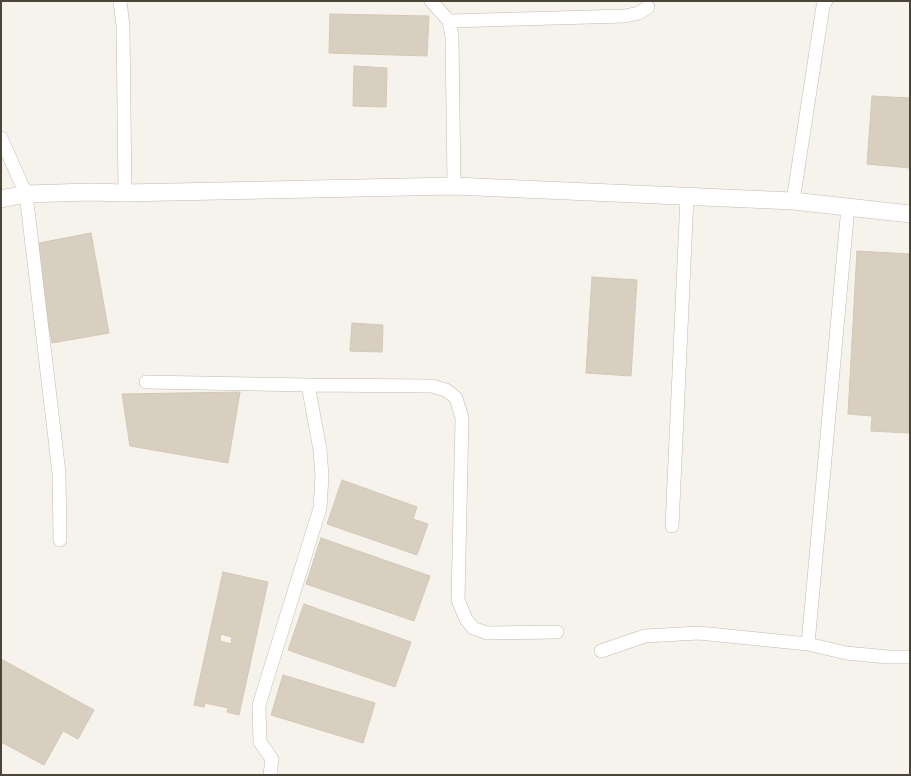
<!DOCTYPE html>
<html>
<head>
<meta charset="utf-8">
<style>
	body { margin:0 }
	#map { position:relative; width:911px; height:776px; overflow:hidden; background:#f6f3ec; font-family:Roboto,sans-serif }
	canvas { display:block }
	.frame { position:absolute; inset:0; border:2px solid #4b4439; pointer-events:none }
</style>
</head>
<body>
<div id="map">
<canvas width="911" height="776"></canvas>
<div class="frame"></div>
</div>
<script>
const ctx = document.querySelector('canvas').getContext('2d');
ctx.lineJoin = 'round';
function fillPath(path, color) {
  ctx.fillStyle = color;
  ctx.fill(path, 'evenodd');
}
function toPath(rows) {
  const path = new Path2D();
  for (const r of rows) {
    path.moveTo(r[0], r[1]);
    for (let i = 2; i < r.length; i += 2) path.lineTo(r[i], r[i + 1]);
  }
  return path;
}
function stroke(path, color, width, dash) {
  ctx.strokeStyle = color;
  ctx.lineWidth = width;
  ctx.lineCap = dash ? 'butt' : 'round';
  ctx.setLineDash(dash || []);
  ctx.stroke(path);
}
const building = toPath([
	[330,14,429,16,427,56,329,53,330,14],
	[354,66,387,68,386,107,353,106,354,66],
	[872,96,910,98,910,168,867,164,872,96],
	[91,233,109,333,52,343,34,244,91,233],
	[857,251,910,254,909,433,871,431,872,416,848,414,857,251],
	[592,277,637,280,631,376,586,373,592,277],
	[352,323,383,325,382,352,350,351,352,323],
	[240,392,228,463,130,446,122,394,240,392],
	[342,480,417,507,413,519,428,524,417,555,327,524,342,480],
	[321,538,430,576,414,621,306,584,321,538],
	[223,572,268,582,239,715,227,712,228,708,205,703,204,707,194,705,223,572],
	[221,634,232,637,231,644,220,641,221,634],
	[304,604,411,642,395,687,288,650,304,604],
	[1,659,94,710,78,739,63,731,44,765,1,742,1,659],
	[283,675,375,703,363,743,271,715,283,675]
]);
fillPath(building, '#d8cfc1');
stroke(building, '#d3c7b4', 1);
const minor = toPath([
	[120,1,123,26,125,193],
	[431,1,449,21,452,37,454,186],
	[449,21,625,16,639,13,648,7],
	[1,138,26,194,59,473,60,540],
	[793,201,823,6,826,1],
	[146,382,308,385],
	[672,526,687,197],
	[808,644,848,207],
	[601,651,645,636,699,633,808,644,846,653,888,657,910,657],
	[270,775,272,759,260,742,259,705,320,508,322,476,320,450,308,385,432,386,446,390,456,398,462,418,458,600,466,619,473,628,487,633,557,632]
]);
const tertiary = toPath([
	[1,199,26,194,89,192,125,193,454,186,793,201,910,214]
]);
stroke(minor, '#c2bbae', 14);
stroke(tertiary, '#c2bbae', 18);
stroke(minor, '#fff', 13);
stroke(tertiary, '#fff', 17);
</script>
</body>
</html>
